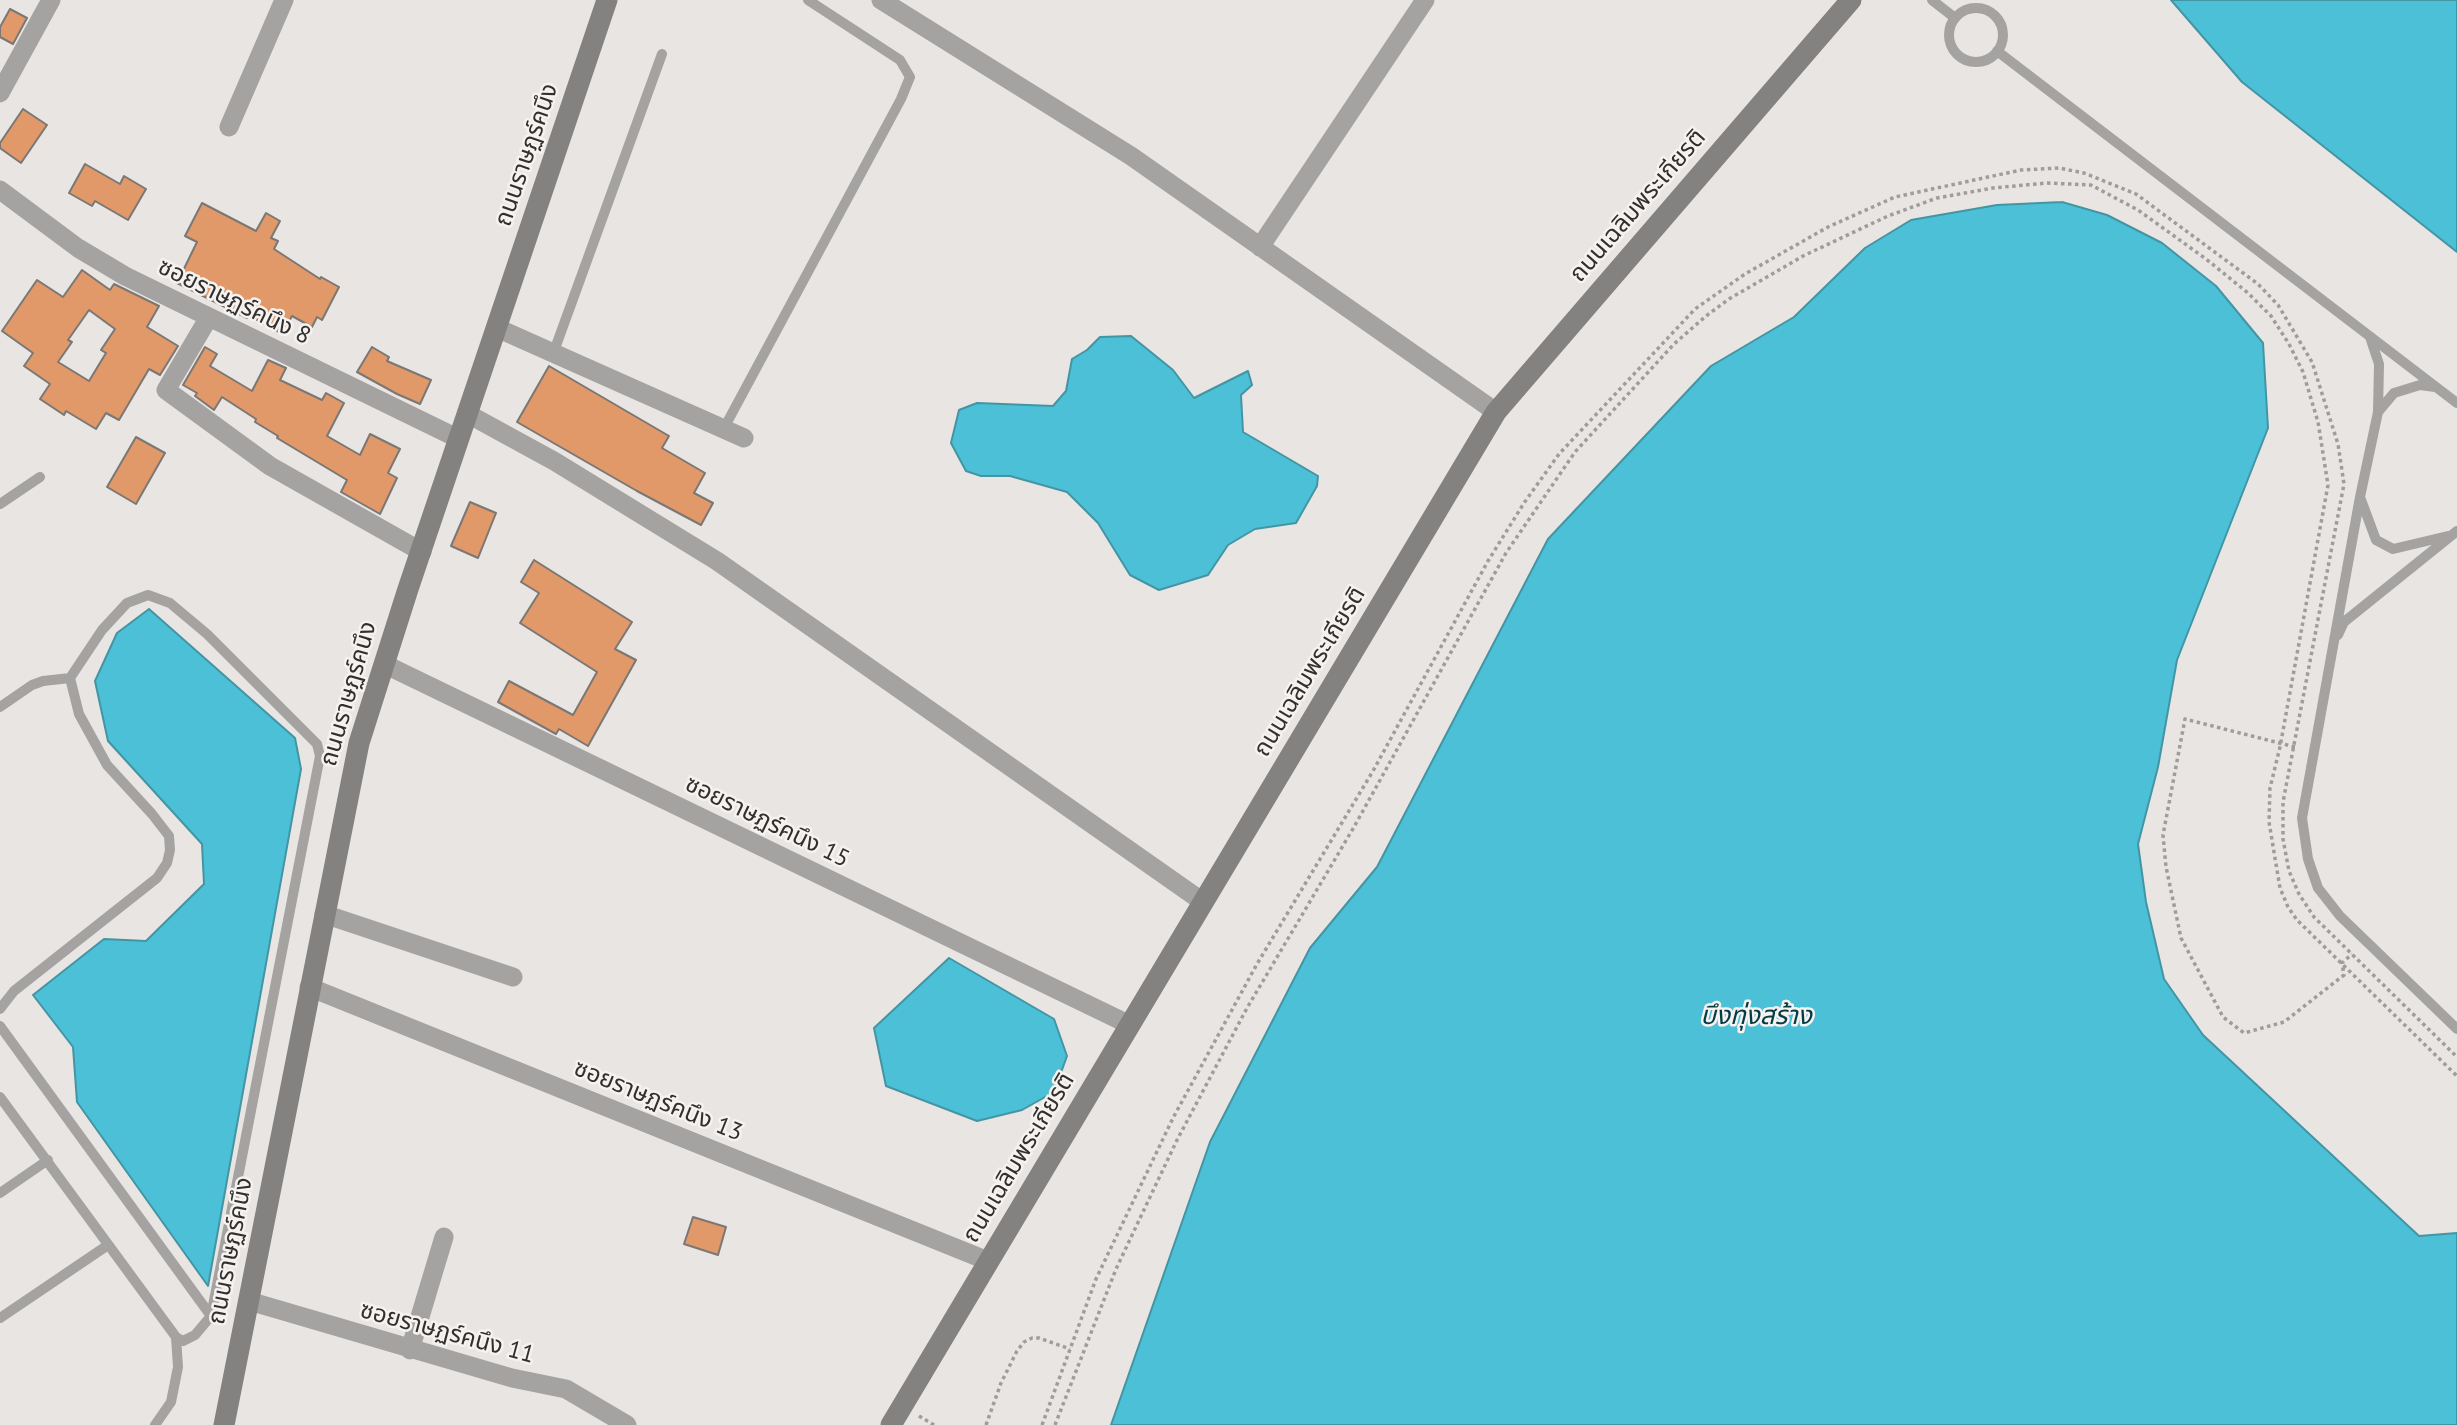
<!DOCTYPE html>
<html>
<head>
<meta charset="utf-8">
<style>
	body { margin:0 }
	canvas { display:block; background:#e8e5e2 }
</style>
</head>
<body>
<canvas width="2457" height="1425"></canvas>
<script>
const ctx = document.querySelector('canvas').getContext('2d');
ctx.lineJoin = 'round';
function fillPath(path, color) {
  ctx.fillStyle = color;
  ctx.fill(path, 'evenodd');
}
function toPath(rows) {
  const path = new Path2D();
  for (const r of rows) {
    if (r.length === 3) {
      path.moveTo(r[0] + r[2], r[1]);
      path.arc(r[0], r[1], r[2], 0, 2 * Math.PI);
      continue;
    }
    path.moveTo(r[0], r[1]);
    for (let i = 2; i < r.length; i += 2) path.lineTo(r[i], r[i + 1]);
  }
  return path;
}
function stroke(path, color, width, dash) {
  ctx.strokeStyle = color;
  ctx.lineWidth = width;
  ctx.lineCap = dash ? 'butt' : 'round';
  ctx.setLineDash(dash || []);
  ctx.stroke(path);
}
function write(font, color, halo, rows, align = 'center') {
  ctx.font = font + ' "PT Sans","Noto Sans Thai",sans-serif';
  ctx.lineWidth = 5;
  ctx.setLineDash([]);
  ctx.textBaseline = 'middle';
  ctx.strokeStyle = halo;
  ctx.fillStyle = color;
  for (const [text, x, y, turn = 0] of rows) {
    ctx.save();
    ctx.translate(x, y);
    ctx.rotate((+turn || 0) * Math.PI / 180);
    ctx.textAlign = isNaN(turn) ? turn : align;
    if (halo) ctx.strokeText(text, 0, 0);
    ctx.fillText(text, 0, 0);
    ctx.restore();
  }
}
const water = toPath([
	[2171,0,2457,0,2457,252,2242,82,2171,0],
	[2062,202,2107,215,2162,243,2216,286,2263,343,2268,428,2177,660,2158,767,2138,844,2146,902,2164,979,2203,1035,2419,1236,2457,1233,2457,1425,1111,1425,1210,1142,1310,948,1377,867,1548,539,1711,366,1794,317,1865,248,1911,220,1997,205,2062,202],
	[1131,336,1173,370,1194,398,1248,371,1252,385,1241,395,1243,432,1318,476,1317,486,1296,523,1255,529,1228,545,1208,575,1159,590,1130,575,1098,523,1067,492,1010,476,981,476,966,471,951,443,959,410,977,403,1053,406,1066,391,1072,359,1087,350,1100,337,1131,336],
	[149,609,295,738,301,769,208,1286,77,1102,73,1047,33,995,104,939,146,941,204,884,202,844,108,741,95,681,117,633,149,609],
	[949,958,1054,1019,1067,1056,1054,1092,1022,1110,977,1121,886,1086,874,1028,949,958]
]);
fillPath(water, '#4cc0d6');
stroke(water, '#4495a4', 2);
const building = toPath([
	[10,9,27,18,13,44,0,37,0,27,10,9],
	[23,109,47,125,21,163,0,148,0,143,23,109],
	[85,164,120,184,124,176,146,189,128,220,95,201,92,206,69,193,85,164],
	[202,203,256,231,266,213,280,221,271,238,278,241,274,249,320,279,321,277,339,287,322,320,317,317,312,327,292,316,282,334,248,315,247,318,177,283,197,242,185,236,202,203],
	[82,270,110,290,114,284,159,306,147,327,178,346,160,375,149,369,119,420,106,413,96,429,66,411,64,415,40,399,50,384,24,366,33,353,2,331,37,280,63,297,82,270],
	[89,310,115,329,101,350,106,353,89,381,58,362,72,342,68,340,89,310],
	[205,347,217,354,210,366,252,391,268,360,286,368,280,380,322,400,326,393,344,403,327,436,360,455,370,434,400,449,388,473,397,478,380,514,341,492,347,480,277,438,278,436,255,422,256,419,222,397,214,410,195,396,197,393,183,385,205,347],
	[372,347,389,357,387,361,431,380,420,404,397,394,357,372,372,347],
	[549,366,669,436,662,448,705,473,694,493,713,503,701,525,637,491,517,422,549,366],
	[136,437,165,453,136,504,107,487,136,437],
	[470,502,496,513,478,558,451,546,470,502],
	[534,560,632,622,615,649,636,660,588,746,559,729,556,734,498,702,509,681,573,715,597,672,520,623,539,593,521,582,534,560],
	[693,1217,726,1227,718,1255,684,1244,693,1217]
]);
fillPath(building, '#e19969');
stroke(building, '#7a7775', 2);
stroke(toPath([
	[2295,747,2185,719,2163,835,2166,867,2181,938,2223,1017,2244,1033,2284,1022,2344,975,2342,963,2352,954],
	[919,1416,934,1425],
	[986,1425,1001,1383,1017,1351,1024,1342,1032,1338,1039,1338,1070,1349],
	[1042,1425,1096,1279,1173,1118,1257,964,1373,771,1488,561,1524,503,1559,454,1695,309,1745,274,1828,227,1895,197,2021,170,2059,168,2084,173,2136,194,2258,284,2278,305,2312,362,2338,444,2344,484,2283,802,2283,839,2289,871,2299,894,2314,917,2457,1057],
	[1055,1425,1116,1269,1177,1140,1247,1008,1354,827,1506,553,1575,452,1674,344,1706,316,1729,299,1803,256,1888,216,1937,198,1993,188,2047,183,2091,185,2138,210,2206,259,2248,293,2271,316,2289,344,2303,372,2318,422,2328,485,2280,747,2270,788,2269,822,2280,888,2288,907,2297,920,2457,1076]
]), '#9f9d9b', 3.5, [3.5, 3.5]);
stroke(toPath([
	[1932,0,1955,18],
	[1976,35,27],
	[1997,51,2457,403],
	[2370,337,2379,364,2378,412],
	[553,354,662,54],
	[2435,387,2420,385,2394,393,2378,412,2360,497,2376,540,2393,549,2448,536],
	[723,430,901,99,910,77,900,60,808,0],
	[2360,497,2302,818,2308,859,2318,888,2340,916,2457,1029],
	[0,504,40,477],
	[2338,635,2344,622,2457,531],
	[0,707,32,685,43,681,70,678],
	[0,1009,14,991,157,878,167,863,170,850,169,836,152,814,107,765,79,714,70,678,102,630,127,603,148,595,170,603,207,634,317,744,320,756,211,1316,195,1335,183,1341,176,1337,0,1097],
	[0,1026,211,1316],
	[0,1193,48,1160],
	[0,1318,108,1245],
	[155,1425,171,1402,178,1367,176,1337]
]), '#a4a3a2', 10);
stroke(toPath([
	[881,0,1131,156,1496,412],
	[0,93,51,0],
	[229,127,284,0],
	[0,190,78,248,125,276,459,439],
	[1260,247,1425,0],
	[209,317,166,390,270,466,422,552],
	[497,328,744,438],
	[468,414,554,461,717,561,1203,902],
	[384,664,1130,1025],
	[324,914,513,977],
	[309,987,988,1261],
	[249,1301,512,1378,566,1389,627,1425],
	[410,1350,444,1237]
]), '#a4a3a2', 19);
stroke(toPath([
	[224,1425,359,743,408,589,607,0],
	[891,1425,1496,412,1851,0]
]), '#848281', 21);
write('24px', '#31302f', '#f5f2f0', [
	["ถนนราษฏร์คนึง",527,155,-71],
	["ถนนเฉลิมพระเกียรติ",1638,206,-49],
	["ซอยราษฏร์คนึง 8",234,302,26],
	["ถนนเฉลิมพระเกียรติ",1310,672,-59],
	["ถนนราษฏร์คนึง",349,694,-74],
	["ซอยราษฏร์คนึง 15",767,822,26],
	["ซอยราษฏร์คนึง 13",658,1101,22],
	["ถนนเฉลิมพระเกียรติ",1019,1158,-59],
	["ถนนราษฏร์คนึง",231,1251,-79],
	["ซอยราษฏร์คนึง 11",447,1333,15]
]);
write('italic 26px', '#043b45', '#f5f2f0', [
	["บึงทุ่งสร้าง",1756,1017]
]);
</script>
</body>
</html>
